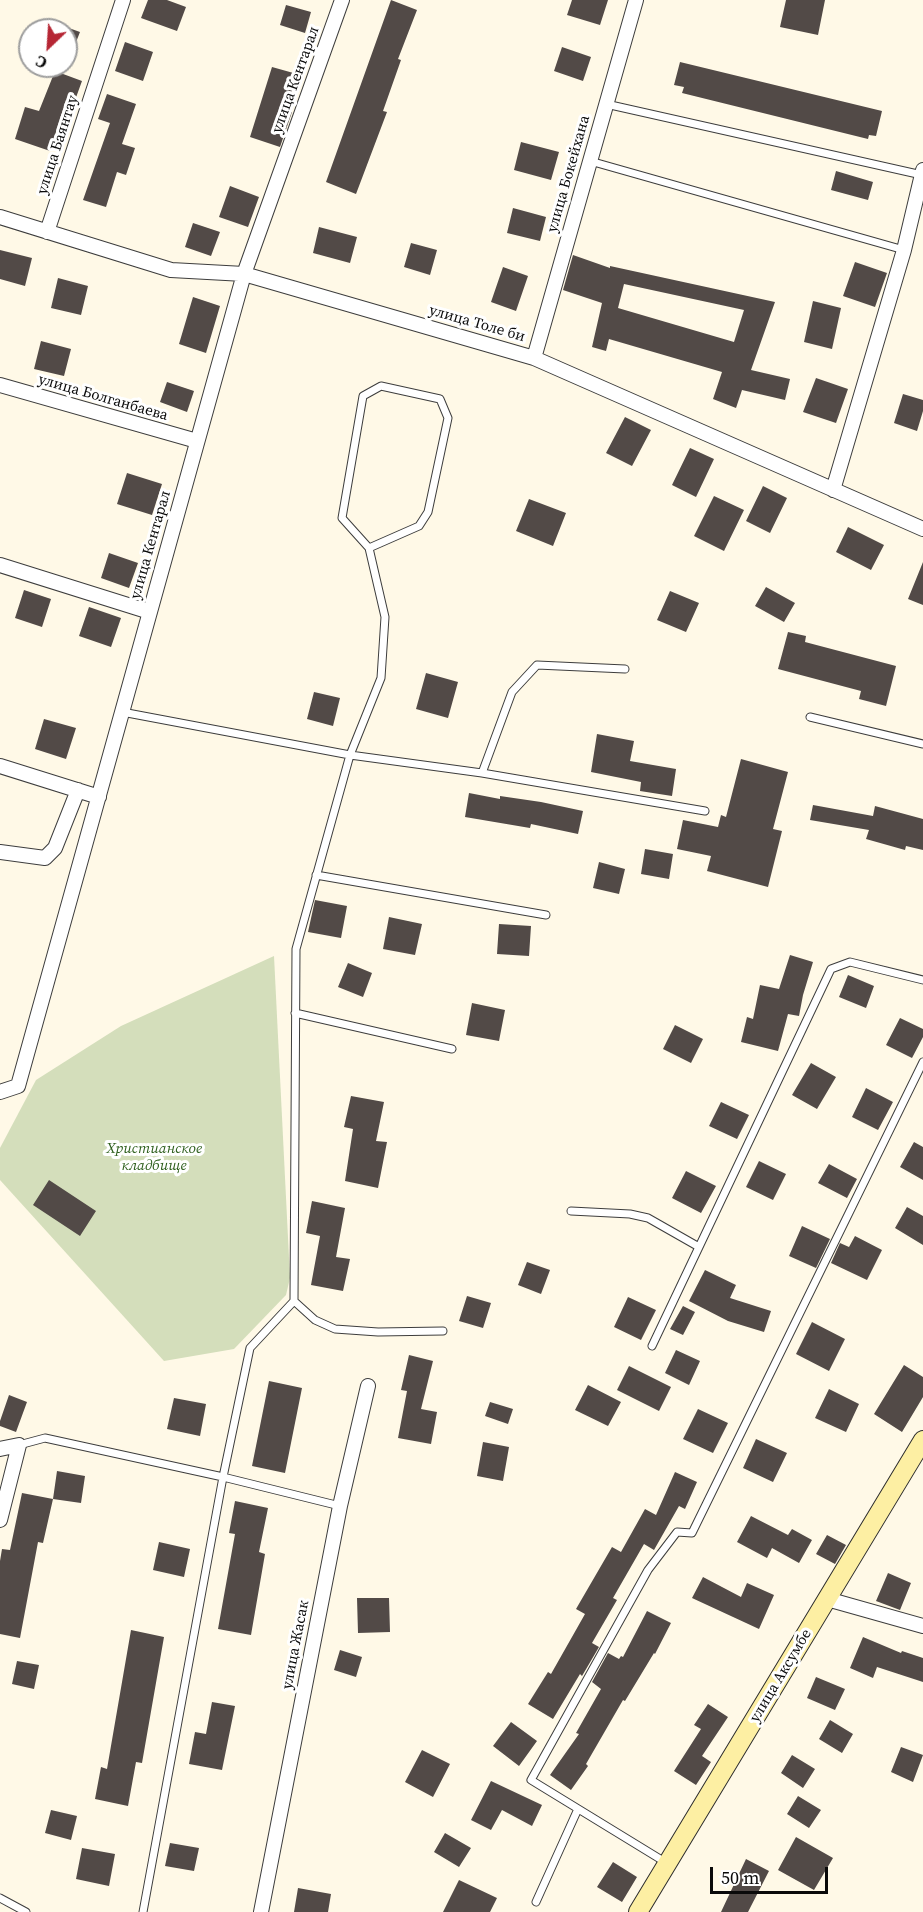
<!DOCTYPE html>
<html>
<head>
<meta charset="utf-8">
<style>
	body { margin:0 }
	#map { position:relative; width:923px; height:1912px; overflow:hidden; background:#fff9e7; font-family:"Source Serif 4",serif }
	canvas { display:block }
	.north { position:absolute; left:18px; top:18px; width:60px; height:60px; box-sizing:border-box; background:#fff; border:2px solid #9d9d9d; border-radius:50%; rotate:205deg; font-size:16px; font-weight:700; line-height:24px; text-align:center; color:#0a0a0a }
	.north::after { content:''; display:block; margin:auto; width:21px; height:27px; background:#b62634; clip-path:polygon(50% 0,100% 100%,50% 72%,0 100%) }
	.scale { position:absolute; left:710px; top:1867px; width:118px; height:27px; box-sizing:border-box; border:3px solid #0a0a0a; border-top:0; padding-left:8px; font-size:18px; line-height:21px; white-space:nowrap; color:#0a0a0a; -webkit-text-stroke:4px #fff; paint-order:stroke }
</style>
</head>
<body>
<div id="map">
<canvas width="923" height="1912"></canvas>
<div class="north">С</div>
<div class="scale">50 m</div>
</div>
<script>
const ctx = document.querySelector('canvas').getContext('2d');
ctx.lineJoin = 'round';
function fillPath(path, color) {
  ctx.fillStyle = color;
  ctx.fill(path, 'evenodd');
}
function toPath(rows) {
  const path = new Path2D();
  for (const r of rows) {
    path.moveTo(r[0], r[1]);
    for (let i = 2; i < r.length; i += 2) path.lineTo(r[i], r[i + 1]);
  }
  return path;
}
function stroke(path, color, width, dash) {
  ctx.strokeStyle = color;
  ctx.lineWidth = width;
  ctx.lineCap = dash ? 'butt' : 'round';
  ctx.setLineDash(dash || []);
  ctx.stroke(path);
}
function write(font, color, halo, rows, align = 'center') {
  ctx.font = font + ' "Source Serif 4",serif';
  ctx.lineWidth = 6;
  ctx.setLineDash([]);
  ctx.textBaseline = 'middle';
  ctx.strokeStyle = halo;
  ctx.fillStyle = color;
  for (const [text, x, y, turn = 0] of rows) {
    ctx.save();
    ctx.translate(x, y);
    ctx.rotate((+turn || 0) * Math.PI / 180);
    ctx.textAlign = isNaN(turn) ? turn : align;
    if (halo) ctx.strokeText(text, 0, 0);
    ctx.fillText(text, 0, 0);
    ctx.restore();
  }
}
fillPath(toPath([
	[274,956,290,1278,286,1295,234,1349,164,1361,0,1180,0,1148,36,1080,121,1026]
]), '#d4debb');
fillPath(toPath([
	[148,0,167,0,186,7,177,31,141,18],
	[391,0,417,10,398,59,401,60,383,111,387,112,356,194,326,182],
	[572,0,608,0,600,25,567,15],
	[786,0,825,0,818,35,780,27],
	[286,5,311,12,305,33,280,25],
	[66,27,80,32,67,65,66,65],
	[125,42,153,52,143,81,115,71],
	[562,47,591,57,583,81,554,71],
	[680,62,882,111,876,136,869,135,868,139,682,93,684,87,674,85],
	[272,67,297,74,286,110,292,112,280,147,250,137],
	[55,71,82,81,74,103,66,100,50,151,15,139,25,107,39,111],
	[107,94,136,104,122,144,135,148,126,175,117,172,106,207,83,200,110,123,98,119],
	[521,142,559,152,551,180,514,170],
	[836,171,873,182,868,200,831,190],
	[230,186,259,197,248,227,219,217],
	[513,208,546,217,540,241,507,233],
	[193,223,220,232,211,256,185,247],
	[319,227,357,237,350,263,313,253],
	[411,243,437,250,430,275,404,267],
	[0,250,32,258,25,286,0,279],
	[573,255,610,268,610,266,775,302,751,370,790,379,785,400,742,390,736,408,713,399,722,372,609,339,606,351,592,347,602,303,563,290],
	[624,284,744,310,734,342,618,308],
	[855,262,887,273,875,307,843,296],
	[503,267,528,276,516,311,491,302],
	[58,278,88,286,81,315,51,308],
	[193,297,220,306,206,353,179,344],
	[813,301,841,308,832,349,804,342],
	[41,341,71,349,64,376,34,369],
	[816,378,848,389,836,423,803,412],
	[167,382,194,391,187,412,160,402],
	[903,394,923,400,923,411,917,431,894,423],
	[625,417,651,430,632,466,606,453],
	[690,448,714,459,696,497,672,485],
	[127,473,162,484,152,515,117,504],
	[763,486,787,498,770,533,746,521],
	[714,496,744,510,724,551,694,536],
	[529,499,566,513,553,546,516,531],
	[848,527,884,545,871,570,836,552],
	[109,553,138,563,129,588,101,578],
	[923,562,923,605,908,599],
	[766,587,795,603,784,622,755,606],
	[24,590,51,599,42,627,15,618],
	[670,591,699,603,686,632,657,620],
	[89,607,121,618,111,647,79,636],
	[788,632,806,636,805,642,896,666,886,706,859,699,861,691,778,669],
	[426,673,458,682,448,718,416,709],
	[314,692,340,698,333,726,307,719],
	[44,719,76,728,66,759,35,749],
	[597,734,634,741,630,761,676,769,672,796,640,791,641,782,591,772],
	[741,759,788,772,773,829,782,831,768,887,707,871,711,856,677,849,683,820,718,827,721,815,726,817],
	[469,793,500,799,500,796,541,802,583,811,578,834,531,824,530,828,465,817],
	[813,805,873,816,875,806,923,819,923,850,906,846,905,850,866,839,869,830,810,820],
	[645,849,673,854,669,879,641,874],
	[599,862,625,869,619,894,593,888],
	[315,900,347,906,341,938,308,932],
	[389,917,422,924,415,955,383,949],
	[499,924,531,926,529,956,497,954],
	[790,955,813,962,803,995,799,1016,788,1014,778,1051,741,1042,747,1017,753,1019,760,985,779,989],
	[348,963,372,973,363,997,338,987],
	[848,975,874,986,866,1008,839,997],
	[472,1003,505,1010,499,1041,466,1035],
	[900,1018,923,1029,923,1037,912,1058,886,1045],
	[675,1025,703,1039,691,1063,663,1049],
	[811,1063,836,1077,817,1109,792,1095],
	[866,1088,893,1102,878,1130,852,1117],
	[351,1096,384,1102,376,1141,387,1142,378,1188,345,1181,353,1129,344,1127],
	[721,1102,749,1115,737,1139,709,1126],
	[914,1142,923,1147,923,1180,900,1167],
	[759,1161,786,1174,773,1200,746,1187],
	[829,1164,857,1179,847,1198,818,1183],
	[686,1171,716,1186,701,1213,672,1198],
	[49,1180,96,1211,80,1236,33,1205],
	[312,1201,345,1208,336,1257,350,1259,343,1291,311,1285,320,1236,306,1233],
	[907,1207,923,1216,923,1245,895,1228],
	[802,1226,830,1239,816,1268,789,1256],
	[855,1236,882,1250,867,1280,831,1263,840,1243,849,1247],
	[527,1262,550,1270,541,1294,518,1285],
	[705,1270,736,1285,730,1298,771,1311,764,1332,728,1321,689,1301],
	[467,1296,491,1303,483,1328,459,1321],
	[628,1297,656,1310,641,1340,614,1327],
	[683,1306,695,1312,683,1335,670,1329],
	[812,1322,845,1339,829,1371,796,1354],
	[676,1350,700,1361,689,1385,665,1373],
	[409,1355,433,1361,421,1409,437,1412,431,1444,398,1438,407,1391,401,1390],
	[904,1365,923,1377,923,1397,902,1432,874,1414],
	[629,1366,671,1387,659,1411,617,1390],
	[269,1381,302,1388,285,1473,252,1466],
	[588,1385,621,1402,608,1426,575,1410],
	[829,1389,859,1404,846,1432,815,1418],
	[9,1395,27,1402,16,1432,0,1426,0,1421],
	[174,1398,206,1404,200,1436,167,1429],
	[490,1402,513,1409,508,1424,485,1416],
	[698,1409,728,1423,713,1453,683,1439],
	[756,1439,787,1453,773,1482,743,1468],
	[483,1442,509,1447,503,1481,477,1476],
	[57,1471,85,1476,81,1503,53,1499],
	[675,1472,697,1482,685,1509,679,1506,654,1550,644,1544,613,1598,617,1600,592,1643,599,1647,582,1676,580,1674,553,1719,528,1704,548,1672,551,1674,585,1614,576,1609,612,1547,621,1552,645,1509,656,1515],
	[22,1493,53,1499,43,1543,38,1542,20,1638,0,1634,0,1561,2,1549,10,1550],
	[235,1501,268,1508,259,1552,265,1554,251,1635,218,1629,235,1534,229,1533],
	[751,1516,788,1535,792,1529,812,1540,799,1563,772,1548,767,1558,737,1542],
	[827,1535,846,1545,835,1564,816,1554],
	[159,1542,190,1549,184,1577,153,1570],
	[888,1573,911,1583,900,1610,876,1601],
	[703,1577,741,1597,747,1583,774,1595,759,1629,692,1598],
	[357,1598,389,1598,390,1632,358,1633],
	[647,1611,671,1623,655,1654,654,1653,625,1701,623,1700,586,1764,588,1766,571,1790,550,1775,579,1734,576,1733,601,1689,592,1682,608,1653,619,1659,621,1656,623,1657],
	[131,1630,164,1637,142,1763,136,1762,128,1806,95,1799,101,1767,107,1769],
	[863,1637,901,1653,902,1651,923,1658,923,1682,877,1667,873,1678,850,1668],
	[340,1650,362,1657,356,1677,334,1670],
	[17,1661,39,1665,34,1689,12,1684],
	[816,1677,845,1689,835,1710,807,1698],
	[212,1702,235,1706,222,1770,189,1764,195,1732,206,1734],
	[708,1704,728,1717,702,1756,711,1762,696,1785,674,1771,701,1729,694,1725],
	[830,1720,853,1734,842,1753,819,1739],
	[511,1722,537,1741,519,1766,493,1746],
	[901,1747,923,1755,913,1782,891,1772],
	[422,1750,450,1764,433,1797,405,1782],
	[792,1755,815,1769,803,1788,781,1773],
	[491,1781,542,1805,532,1826,502,1810,491,1830,471,1820],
	[798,1796,821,1810,809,1828,787,1814],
	[51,1810,77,1816,71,1840,45,1833],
	[445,1833,471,1848,459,1867,434,1852],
	[796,1837,833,1858,814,1890,778,1870],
	[170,1843,199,1848,194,1871,165,1866],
	[82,1848,115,1854,109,1886,76,1879],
	[746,1859,769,1871,748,1912,721,1912],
	[613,1862,637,1877,622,1902,597,1887],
	[459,1880,497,1898,490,1912,443,1912],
	[298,1888,331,1894,328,1912,294,1912]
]), '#524a47');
const lane = toPath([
	[606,104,922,175],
	[590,161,904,250],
	[122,712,350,755,482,773,512,692,537,665,625,669],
	[810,717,923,744],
	[482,773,705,811],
	[316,875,546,915],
	[295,1013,452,1049],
	[571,1211,630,1214,648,1218,699,1247],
	[294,1301,315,1320,335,1329,378,1332,443,1331],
	[652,1346,831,969,850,962,923,980],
	[19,1445,45,1438,223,1477,340,1506],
	[665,1862,531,1780,648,1570,677,1532,692,1533,923,1062],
	[0,1898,26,1912],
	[536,1902,578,1809],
	[143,1912,223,1477,250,1348,294,1301,296,949,350,755,381,678,385,617,369,548,342,518,363,396,381,386,440,399,448,418,428,512,419,526,369,548]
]);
const street = toPath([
	[0,217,171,270,244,274,534,358,923,529],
	[47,232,123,0],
	[534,358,636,0],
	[0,385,197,441],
	[833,490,904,250,923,170],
	[0,565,150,612],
	[0,766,99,797],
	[0,852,45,858,55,848,78,790],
	[0,1092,18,1086,244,274,342,0],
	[0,1449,19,1445,0,1520],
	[827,1599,923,1626],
	[261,1912,340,1506,368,1386]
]);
const secondary = toPath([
	[638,1912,923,1440]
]);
stroke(lane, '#3d3d3d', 9);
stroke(street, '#3d3d3d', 16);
stroke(secondary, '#2c2c2c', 20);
stroke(lane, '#fff', 7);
stroke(street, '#fff', 14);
stroke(secondary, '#fdefa3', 18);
write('15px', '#0a0a0a', '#fff', [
	["улица Кентарал",296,80,-70],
	["улица Баянтау",58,145,-72],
	["улица Бокейхана",569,174,-74],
	["улица Толе би",477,324,16],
	["улица Болганбаева",103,398,16],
	["улица Кентарал",151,545,-74],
	["улица Жасак",296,1645,-79],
	["улица Аксумбе",781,1676,-59]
]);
write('italic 15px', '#2e5f1d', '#fff', [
	["Христианское",154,1149],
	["кладбище",154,1166]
]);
</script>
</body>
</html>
